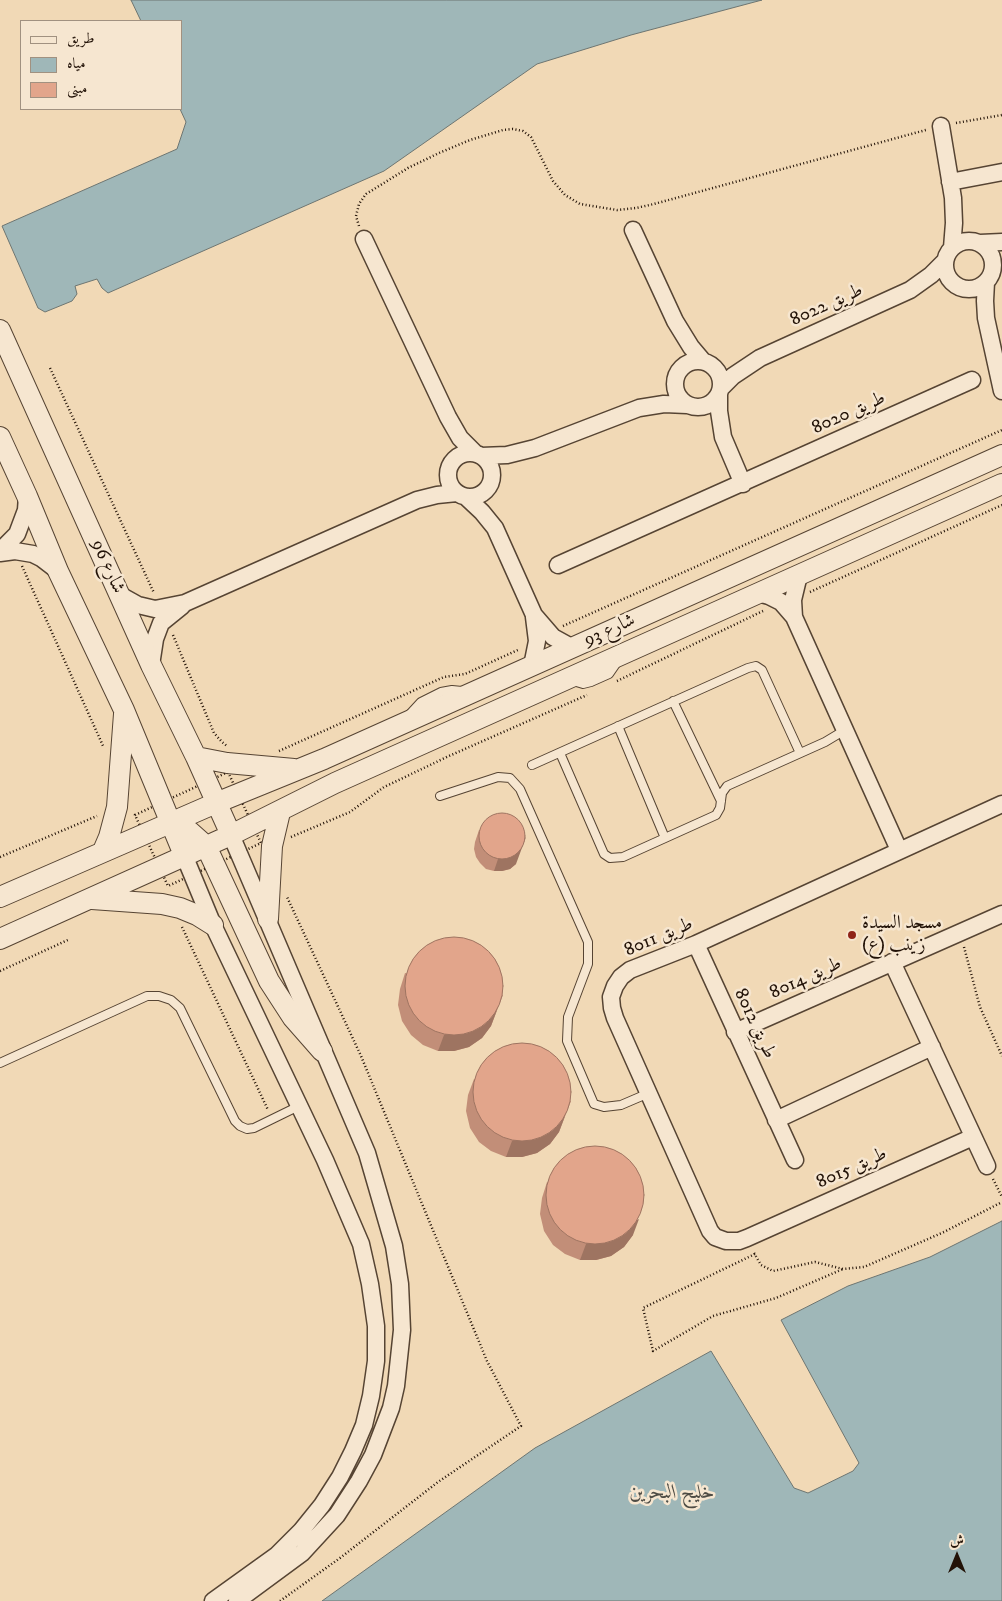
<!DOCTYPE html>
<html>
<head>
<meta charset="utf-8">
<style>
	body { margin:0 }
	#map { position:relative; width:1002px; height:1601px; overflow:hidden; background:#f1d9b6; font-family:"IM FELL DW Pica",Amiri,serif }
	canvas { display:block }
	.legend { position:absolute; left:20px; top:20px; width:162px; height:90px; box-sizing:border-box; background:#f6e6d0; border:1px solid #a19180; margin:0; padding:6px 9px; list-style:none; font-size:15px; color:#221207 }
	.legend li { display:flex; align-items:center; gap:10px; height:25px }
	.legend b { width:25px; border:1px solid #a19180 }
	.north { position:absolute; left:932px; top:1531px; width:50px; height:50px; -webkit-text-stroke:4px #f6e6d0; paint-order:stroke; rotate:0deg; font-size:14px; font-weight:700; line-height:20px; text-align:center; color:#221207 }
	.north::after { content:''; display:block; margin:auto; width:18px; height:22px; background:#221207; clip-path:polygon(50% 0,100% 100%,50% 72%,0 100%) }
</style>
</head>
<body>
<div id="map">
<canvas width="1002" height="1601"></canvas>
<ul class="legend">
<li><b style="height:6px;background:#f6e6d0"></b>طريق</li>
<li><b style="height:14px;background:#9fb7b8"></b>مياه</li>
<li><b style="height:14px;background:#e2a58b"></b>مبنى</li>
</ul>
<div class="north">ش</div>
</div>
<script>
const ctx = document.querySelector('canvas').getContext('2d');
ctx.lineJoin = 'round';
function fillPath(path, color) {
  ctx.fillStyle = color;
  ctx.fill(path, 'evenodd');
}
function toPath(rows) {
  const path = new Path2D();
  for (const r of rows) {
    if (r.length === 3) {
      path.moveTo(r[0] + r[2], r[1]);
      path.arc(r[0], r[1], r[2], 0, 2 * Math.PI);
      continue;
    }
    path.moveTo(r[0], r[1]);
    for (let i = 2; i < r.length; i += 2) path.lineTo(r[i], r[i + 1]);
  }
  return path;
}
function stroke(path, color, width, dash) {
  ctx.strokeStyle = color;
  ctx.lineWidth = width;
  ctx.lineCap = dash ? 'butt' : 'round';
  ctx.setLineDash(dash || []);
  ctx.stroke(path);
}
function write(font, color, halo, rows, align = 'center') {
  ctx.font = font + ' "IM FELL DW Pica",Amiri,serif';
  ctx.lineWidth = 5;
  ctx.setLineDash([]);
  ctx.textBaseline = 'middle';
  ctx.strokeStyle = halo;
  ctx.fillStyle = color;
  for (const [text, x, y, turn = 0] of rows) {
    ctx.save();
    ctx.translate(x, y);
    ctx.rotate((+turn || 0) * Math.PI / 180);
    ctx.textAlign = isNaN(turn) ? turn : align;
    if (halo) ctx.strokeText(text, 0, 0);
    ctx.fillText(text, 0, 0);
    ctx.restore();
  }
}
const water = toPath([
	[131,0,762,0,631,35,537,64,384,171,108,293,102,288,97,279,75,286,77,294,72,301,45,312,38,308,2,226,177,149,186,122,180,109,181,21,141,21,131,0],
	[1002,1221,1002,1601,322,1601,535,1448,711,1351,794,1488,808,1493,853,1471,859,1463,781,1320,848,1286,930,1257,1002,1221]
]);
fillPath(water, '#9fb7b8');
stroke(water, '#6d7571', 1);
const service = toPath([
	[573,681,583,684,591,682,609,674,618,661],
	[673,701,721,801],
	[409,715,421,702,441,692,452,690,462,691],
	[618,726,665,838],
	[560,753,604,854,610,858,623,857,716,815,720,808,722,793,727,786,825,742,845,730],
	[532,765,748,668,756,666,762,670,800,753],
	[440,796,498,777,510,778,520,789,588,942,588,964,568,1017,567,1041,594,1104,604,1107,621,1105,649,1093],
	[0,1063,147,996,159,996,171,1000,180,1008,235,1121,240,1126,247,1129,254,1128,299,1106]
]);
const minor = toPath([
	[941,126,953,198,954,223,952,248],
	[950,182,1002,172],
	[633,230,675,321,691,347,702,360],
	[364,239,448,417,460,438,475,453],
	[969,265,24],
	[980,243,1002,242],
	[986,282,985,301,986,318,1002,391],
	[698,384,23],
	[721,388,733,376,760,358,910,290,931,275,945,261],
	[719,395,719,411,723,437,743,484],
	[470,475,22],
	[481,456,507,455,535,448,639,408,664,404,687,405],
	[466,497,482,512,495,528,534,615,553,637,573,648],
	[0,551,17,534,26,510,27,496],
	[0,553,15,551,33,554,41,558,58,571],
	[558,565,972,380],
	[758,593,769,596,781,602,794,617,899,850],
	[120,595,138,605,155,609,185,603,417,500,437,495,457,493],
	[794,617,793,600,799,575],
	[151,665,155,639,161,623,182,606],
	[532,666,537,641,534,617],
	[231,835,367,1153,394,1246,400,1284,402,1330,396,1386,391,1408,373,1455,359,1481,337,1515,302,1553,237,1601],
	[184,855,213,925,325,1160,361,1244,370,1284,376,1326,376,1361,371,1396,364,1425,353,1451,340,1477,322,1505,301,1531,277,1555,213,1601],
	[696,944,795,1160],
	[892,962,987,1166],
	[735,1032,1002,914],
	[776,1120,932,1047],
	[973,1137,747,1238,739,1241,726,1241,715,1237,710,1231,615,1018,612,1008,611,997,615,986,621,977,630,970,696,944,1002,804]
]);
const tertiary = toPath([
	[0,330,151,665,196,757,231,835],
	[0,437,27,496,58,571,124,710,184,855],
	[196,757,227,763,294,769],
	[170,823,188,830,206,846,269,981,293,1018,322,1051],
	[103,851,109,837,117,807,124,714],
	[0,897,216,803,324,759,1002,455],
	[92,899,162,904,180,908,197,915,213,925],
	[268,919,272,846,280,812],
	[0,939,231,835,335,783,1002,484]
]);
stroke(service, '#564433', 10);
stroke(minor, '#564433', 19);
stroke(tertiary, '#564433', 22);
stroke(toPath([
	[956,123,1002,115],
	[359,226,356,216,359,204,366,194,379,186,408,168,439,153,470,140,503,130,513,129,523,131,531,137,553,181,565,195,580,204,617,210,636,208,654,204,926,130],
	[50,368,154,593],
	[22,566,104,748],
	[810,592,1002,505],
	[563,626,1002,430],
	[173,635,214,733,222,742,227,746],
	[617,681,763,611],
	[279,751,444,677,465,674,520,649],
	[228,772,261,843,168,886,135,815,228,772],
	[291,837,350,812,384,787,449,756,587,695],
	[0,857,97,816],
	[182,927,268,1110],
	[964,947,980,1007,1002,1056],
	[0,971,70,939],
	[993,1179,1002,1197],
	[754,1253,761,1265,773,1271,815,1262,843,1269,864,1267,944,1232,1002,1202],
	[755,1254,643,1308,653,1351,713,1316,776,1298,843,1269],
	[280,1601,340,1558,438,1482,521,1426,487,1361,361,1056,287,897]
]), '#221207', 2.5, [1, 2.5]);
stroke(service, '#f6e6d0', 8);
stroke(minor, '#f6e6d0', 16);
stroke(tertiary, '#f6e6d0', 20);
fillPath(toPath([
	[479,830,516,864,510,869,502,871,494,871,486,869,480,863,476,857,474,849,475,842],
	[405,973,503,995,491,1026,482,1038,469,1047,454,1051,438,1051,423,1045,411,1035,402,1021,398,1005,400,989],
	[474,1079,571,1101,559,1132,550,1144,537,1153,522,1157,506,1157,491,1151,479,1142,470,1128,466,1111,468,1095],
	[547,1182,633,1235,624,1247,611,1256,596,1260,580,1260,565,1254,553,1245,544,1231,540,1214,542,1198]
]), '#c28e78');
fillPath(toPath([
	[526,837,516,864,510,869,502,871,494,871,498,859],
	[497,1010,491,1026,482,1038,469,1047,454,1051,438,1051,444,1035],
	[565,1116,559,1132,550,1144,537,1153,522,1157,506,1157,512,1141],
	[639,1219,633,1235,624,1247,611,1256,596,1260,580,1260,586,1244]
]), '#9e7461');
const building = toPath([
	[502,836,23],
	[454,986,49],
	[522,1092,49],
	[595,1195,49]
]);
fillPath(building, '#e2a58b');
stroke(building, '#9e7461', 1);
for (const [x, y, r, color] of [
	[852,935,5,"#8f2418"]
]) {
  const dot = new Path2D();
  dot.arc(x, y, r, 0, 2 * Math.PI);
  ctx.fillStyle = color;
  ctx.fill(dot);
  stroke(dot, '#f6e6d0', 2);
}
write('19px', '#221207', '#f6e6d0', [
	["طريق 8022",827,306,-24],
	["طريق 8020",849,414,-24],
	["شارع 96",107,567,66],
	["شارع 93",610,631,-24],
	["طريق 8011",659,938,-23],
	["طريق 8014",806,979,-24],
	["طريق 8012",754,1024,65],
	["طريق 8015",852,1169,-24]
]);
write('19px', '#221207', '#f6e6d0', [
	["مسجد السيدة",862,924],
	["زينب (ع)",862,946]
], 'left');
write('italic 20px', '#4e4c45', '#f6e6d0', [
	["خليج البحرين",672,1494]
]);
</script>
</body>
</html>
